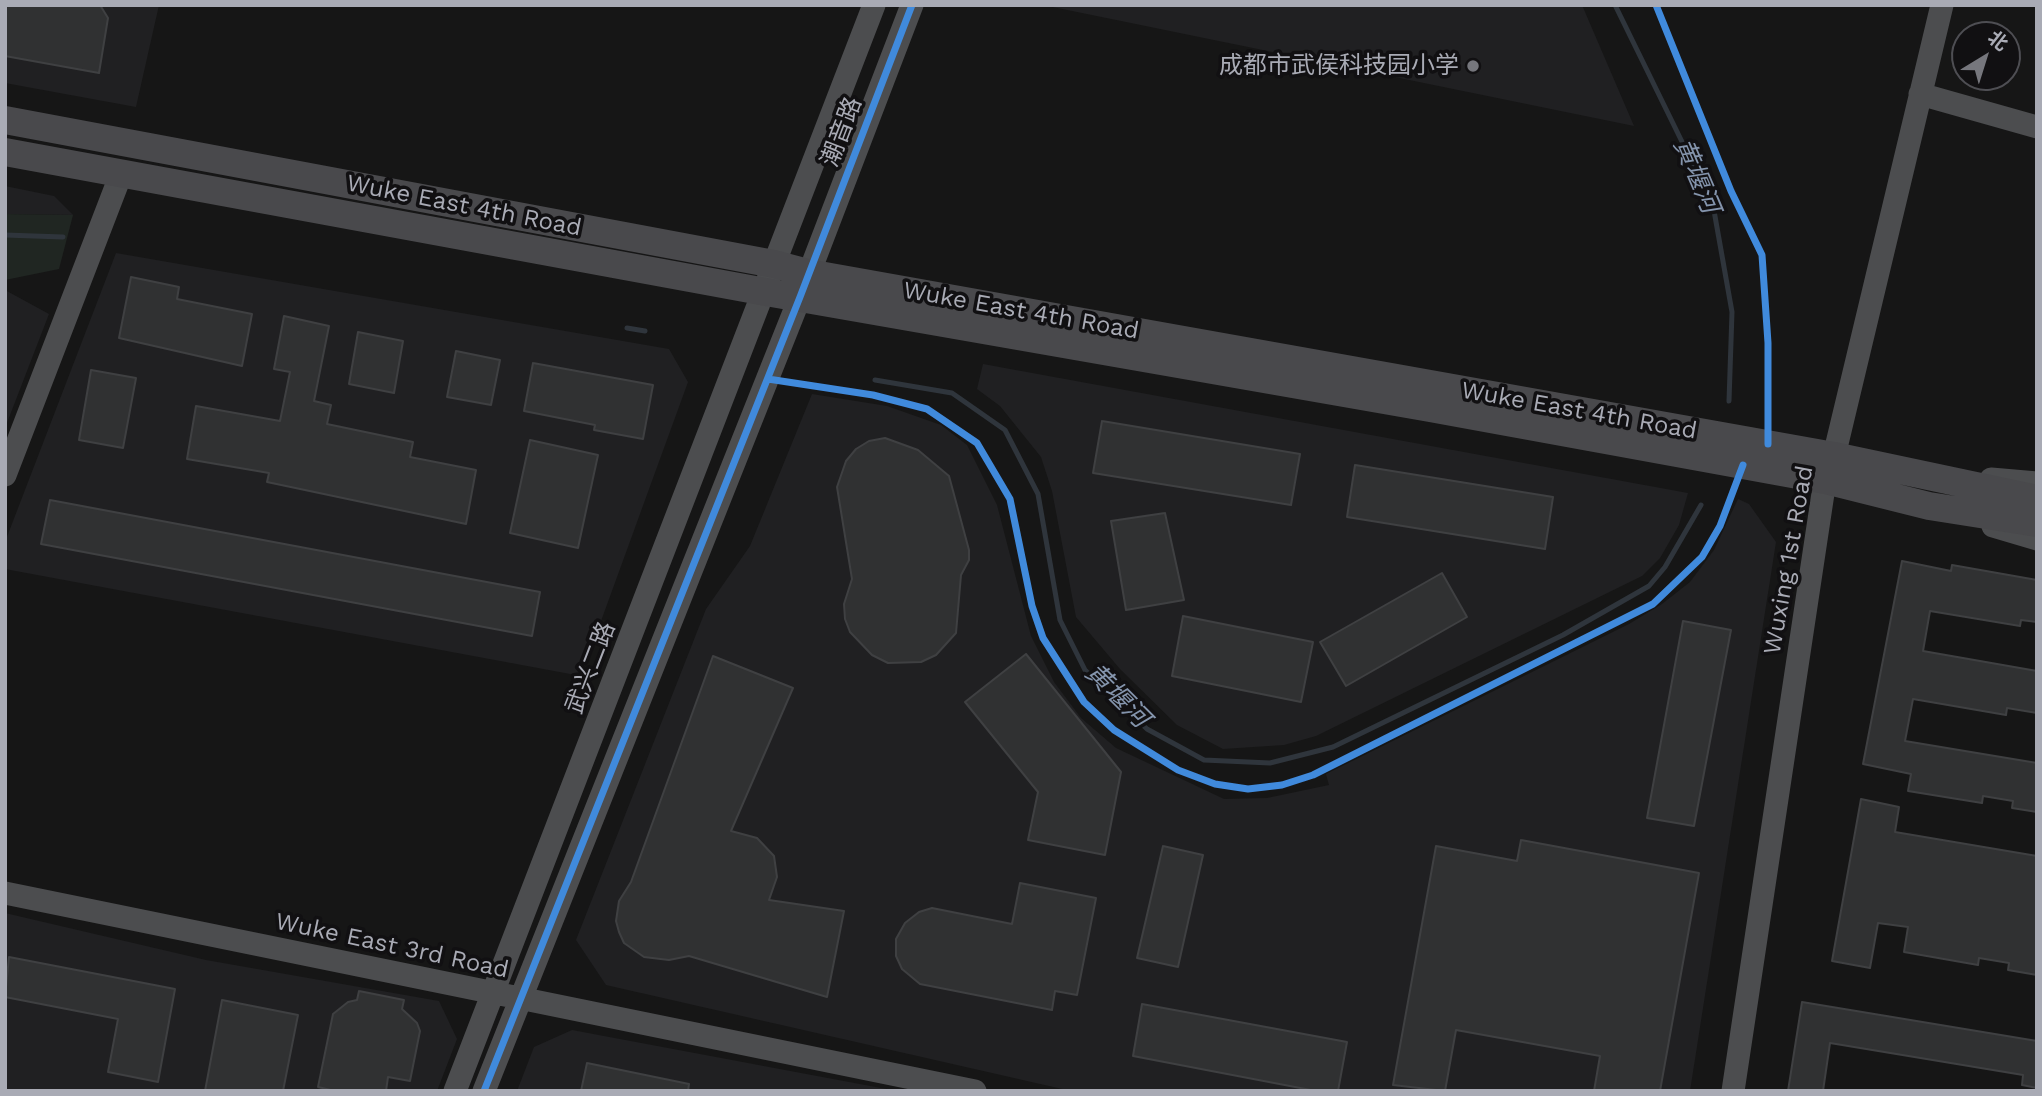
<!DOCTYPE html>
<html>
<head>
<meta charset="utf-8">
<style>
	body { margin:0 }
	#map { position:relative; width:2042px; height:1096px; overflow:hidden; background:#161616; font-family:"Work Sans","Noto Sans SC",sans-serif }
	canvas { display:block }
	.frame { position:absolute; inset:0; border:7px solid #a9abb5; pointer-events:none }
	.north { position:absolute; left:1951px; top:21px; width:70px; height:70px; box-sizing:border-box; background:#111012; border:2px solid #4e4e53; border-radius:50%; rotate:38deg; font-size:19px; font-weight:700; line-height:28px; text-align:center; color:#a9abb5 }
	.north::after { content:''; display:block; margin:auto; width:24px; height:32px; background:#76777d; clip-path:polygon(50% 0,100% 100%,50% 72%,0 100%) }
</style>
</head>
<body>
<div id="map">
<canvas width="2042" height="1096"></canvas>
<div class="frame"></div>
<div class="north">北</div>
</div>
<script>
const ctx = document.querySelector('canvas').getContext('2d');
ctx.lineJoin = 'round';
function fillPath(path, color) {
  ctx.fillStyle = color;
  ctx.fill(path, 'evenodd');
}
function toPath(rows) {
  const path = new Path2D();
  for (const r of rows) {
    path.moveTo(r[0], r[1]);
    for (let i = 2; i < r.length; i += 2) path.lineTo(r[i], r[i + 1]);
  }
  return path;
}
function stroke(path, color, width, dash) {
  ctx.strokeStyle = color;
  ctx.lineWidth = width;
  ctx.lineCap = dash ? 'butt' : 'round';
  ctx.setLineDash(dash || []);
  ctx.stroke(path);
}
function write(font, color, halo, rows, align = 'center') {
  ctx.font = font + ' "Work Sans","Noto Sans SC",sans-serif';
  ctx.lineWidth = 7;
  ctx.setLineDash([]);
  ctx.textBaseline = 'middle';
  ctx.strokeStyle = halo;
  ctx.fillStyle = color;
  for (const [text, x, y, turn = 0] of rows) {
    ctx.save();
    ctx.translate(x, y);
    ctx.rotate((+turn || 0) * Math.PI / 180);
    ctx.textAlign = isNaN(turn) ? turn : align;
    if (halo) ctx.strokeText(text, 0, 0);
    ctx.fillText(text, 0, 0);
    ctx.restore();
  }
}
fillPath(toPath([
	[5,5,159,5,136,107,5,83],
	[1043,5,1582,5,1634,126],
	[5,186,54,196,73,215,5,214],
	[116,253,669,349,688,382,581,676,5,569,5,542],
	[5,290,49,314,5,428],
	[983,364,1688,493,1679,525,1660,558,1642,576,1316,736,1284,745,1223,749,1177,725,1120,669,1076,617,1052,491,1041,457,1000,406,977,389],
	[812,394,887,406,941,425,967,445,997,505,1031,636,1054,682,1081,718,1116,748,1224,799,1267,798,1329,785,1326,774,1629,624,1662,604,1690,582,1714,550,1738,499,1749,504,1776,542,1690,1091,1071,1091,606,985,576,940,706,609,750,546],
	[5,913,206,960,439,1001,457,1039,437,1091,5,1091],
	[572,1030,897,1091,517,1091,534,1047]
]), '#202022');
fillPath(toPath([
	[5,214,73,215,59,269,5,280]
]), '#202622');
stroke(toPath([
	[1615,5,1713,205,1732,312,1729,401],
	[5,235,63,237],
	[627,328,645,331],
	[875,380,952,393,1005,430,1038,494,1060,620,1085,670,1147,729,1204,760,1270,763,1333,747,1563,635,1649,586,1665,567,1701,505]
]), '#2f353c', 5);
const building = toPath([
	[5,5,100,5,108,18,99,73,5,56,5,5],
	[131,277,179,287,177,299,252,314,242,366,119,338,131,277],
	[284,316,329,326,314,401,331,405,327,424,413,442,410,457,476,470,466,524,267,482,269,473,187,459,196,406,280,421,290,372,274,369,284,316],
	[358,332,403,341,394,393,349,384,358,332],
	[456,351,500,360,491,405,447,397,456,351],
	[533,363,653,385,643,439,594,430,595,425,524,411,533,363],
	[91,370,136,378,123,448,79,440,91,370],
	[1102,421,1300,454,1291,505,1093,473,1102,421],
	[885,438,918,450,949,476,969,550,969,560,961,575,956,633,936,655,921,662,888,663,872,655,850,632,845,619,844,604,852,579,837,487,846,461,856,449,869,441,885,438],
	[530,440,598,455,578,548,510,533,530,440],
	[1355,465,1553,497,1545,549,1347,517,1355,465],
	[50,500,540,592,532,636,41,544,50,500],
	[1165,513,1184,600,1126,610,1111,521,1165,513],
	[1902,561,1951,571,1952,565,2037,580,2037,622,2021,620,2020,626,1930,611,1923,651,2037,671,2037,713,2007,708,2006,715,1913,699,1905,741,2037,763,2037,812,2012,808,2013,801,1983,796,1982,803,1908,791,1911,774,1863,764,1902,561],
	[1442,573,1467,617,1346,686,1320,642,1442,573],
	[1183,616,1313,642,1301,702,1172,676,1183,616],
	[1683,621,1731,630,1694,826,1647,818,1683,621],
	[1026,654,1121,772,1105,855,1028,840,1038,792,965,702,1026,654],
	[713,656,793,688,731,831,757,838,774,856,777,877,769,900,844,911,827,997,689,956,669,960,644,957,624,943,619,932,616,921,619,901,631,882,713,656],
	[1861,799,1899,807,1895,832,2037,856,2037,975,2008,970,2009,963,1979,958,1978,965,1904,952,1908,927,1878,923,1870,968,1832,961,1861,799],
	[1521,840,1699,873,1660,1091,1594,1091,1600,1056,1456,1030,1445,1091,1393,1085,1436,846,1517,861,1521,840],
	[1163,846,1203,855,1178,967,1137,958,1163,846],
	[1020,883,1096,898,1077,995,1055,991,1052,1010,920,984,902,969,896,956,896,939,905,923,919,912,932,908,1012,924,1020,883],
	[9,957,175,989,158,1082,108,1072,118,1019,5,997,9,957],
	[359,991,404,1000,402,1009,417,1023,420,1031,410,1081,388,1077,386,1091,335,1091,318,1087,333,1014,348,1002,357,1000,359,991],
	[222,1000,298,1015,283,1091,205,1091,222,1000],
	[1802,1002,2037,1041,2037,1088,2022,1085,2023,1075,1830,1043,1823,1091,1788,1091,1802,1002],
	[1142,1004,1347,1042,1338,1091,1316,1091,1133,1056,1142,1004],
	[587,1063,689,1084,688,1091,581,1091,587,1063]
]);
fillPath(building, '#303132');
stroke(building, '#3f4042', 2);
stroke(toPath([
	[1920,94,2037,127],
	[5,475,121,174],
	[1991,479,2037,483],
	[1993,526,2037,539],
	[5,893,975,1091],
	[455,1091,874,5],
	[484,1091,800,297,912,5],
	[1733,1091,1825,480,1834,456,1942,5]
]), '#4c4d4f', 23);
stroke(toPath([
	[5,120,774,264,808,273,1834,456,2037,499],
	[5,152,766,292,1430,408,1825,480,1929,506,2037,523]
]), '#49494c', 28);
stroke(toPath([
	[1656,5,1731,191,1762,255,1768,343,1768,444],
	[768,379,873,395,927,409,977,443,1010,499,1032,606,1043,638,1084,702,1114,730,1178,770,1215,784,1248,789,1282,785,1313,775,1653,604,1702,557,1720,526,1743,465],
	[484,1091,800,297,912,5]
]), '#408adc', 7);
for (const [x, y, r, color] of [
	[1473,66,7,"#76777d"]
]) {
  const dot = new Path2D();
  dot.arc(x, y, r, 0, 2 * Math.PI);
  ctx.fillStyle = color;
  ctx.fill(dot);
  stroke(dot, '#111012', 2.5);
}
write('24px', '#a9abb5', '#111012', [
	["成都市武侯科技园小学",1459,66]
], 'right');
write('24px', '#a9abb5', '#111012', [
	["潮音路",842,132,-69],
	["Wuke East 4th Road",464,206,11],
	["Wuke East 4th Road",1021,311,10],
	["Wuke East 4th Road",1579,411,10],
	["Wuxing 1st Road",1789,560,-80],
	["武兴二路",591,668,-69],
	["Wuke East 3rd Road",392,946,12]
]);
write('italic 26px', '#8494ac', '#111012', [
	["黄堰河",1696,176,67],
	["黄堰河",1117,696,45]
]);
</script>
</body>
</html>
